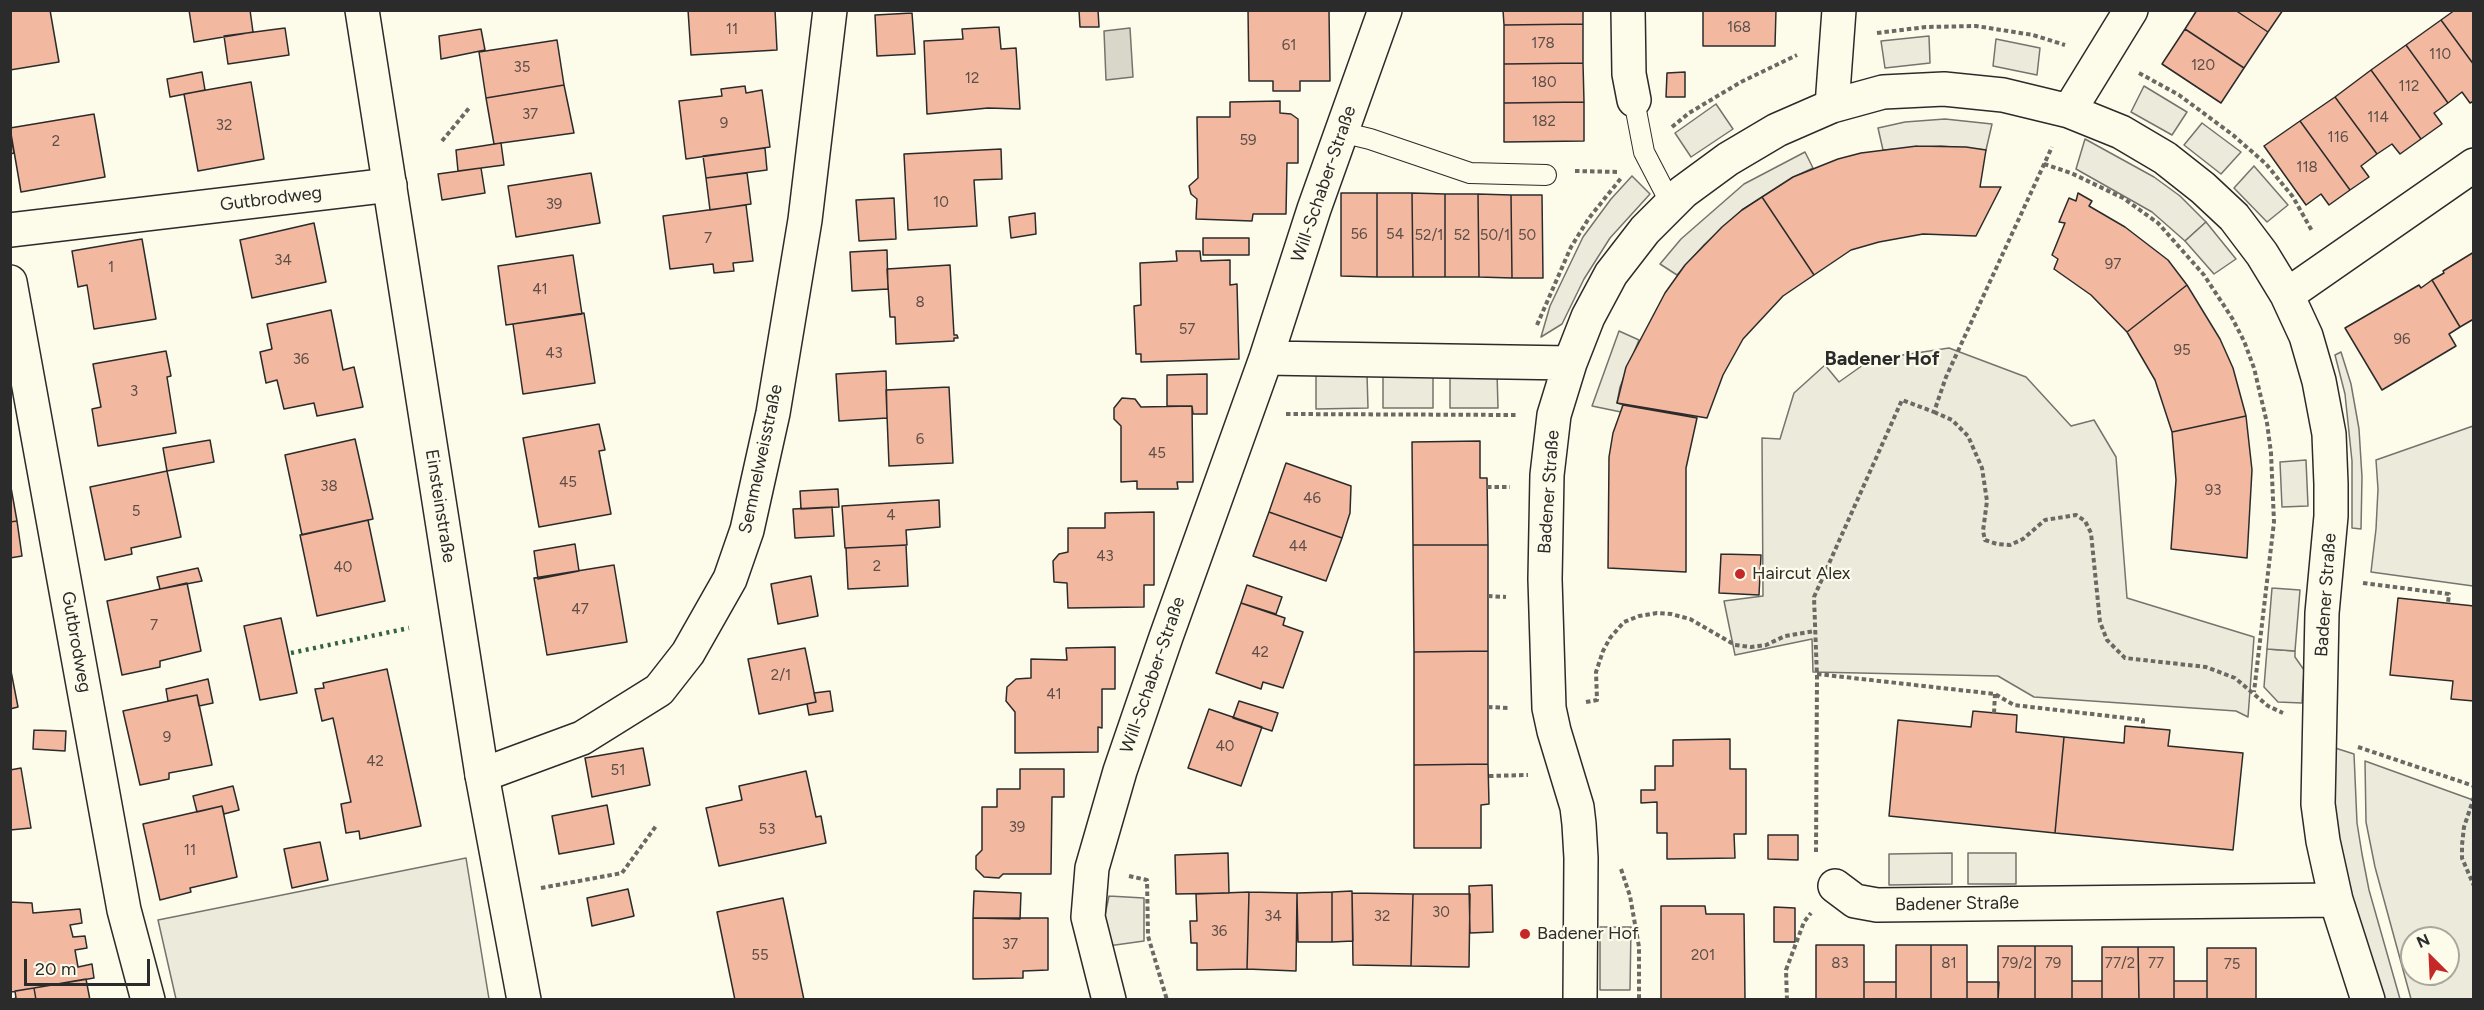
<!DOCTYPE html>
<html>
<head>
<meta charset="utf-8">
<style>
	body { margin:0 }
	#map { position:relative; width:2484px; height:1010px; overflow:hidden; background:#fdfbea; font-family:Figtree,sans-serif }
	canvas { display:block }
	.frame { position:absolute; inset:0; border:12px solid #2b2b2b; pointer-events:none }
	.north { position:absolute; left:2400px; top:926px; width:60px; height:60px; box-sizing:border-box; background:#fdfbea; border:2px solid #a9a89e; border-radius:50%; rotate:336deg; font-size:16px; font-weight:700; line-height:24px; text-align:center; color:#2b2b2b }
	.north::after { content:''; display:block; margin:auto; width:21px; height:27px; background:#c62828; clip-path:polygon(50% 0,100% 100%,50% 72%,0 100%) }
	.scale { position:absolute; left:24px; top:959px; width:126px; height:27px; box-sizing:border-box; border:3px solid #2b2b2b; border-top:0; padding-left:8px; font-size:18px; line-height:21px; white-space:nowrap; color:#2b2b2b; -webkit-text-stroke:4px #fdfbea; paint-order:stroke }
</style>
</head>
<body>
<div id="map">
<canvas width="2484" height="1010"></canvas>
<div class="frame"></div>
<div class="north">N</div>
<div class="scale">20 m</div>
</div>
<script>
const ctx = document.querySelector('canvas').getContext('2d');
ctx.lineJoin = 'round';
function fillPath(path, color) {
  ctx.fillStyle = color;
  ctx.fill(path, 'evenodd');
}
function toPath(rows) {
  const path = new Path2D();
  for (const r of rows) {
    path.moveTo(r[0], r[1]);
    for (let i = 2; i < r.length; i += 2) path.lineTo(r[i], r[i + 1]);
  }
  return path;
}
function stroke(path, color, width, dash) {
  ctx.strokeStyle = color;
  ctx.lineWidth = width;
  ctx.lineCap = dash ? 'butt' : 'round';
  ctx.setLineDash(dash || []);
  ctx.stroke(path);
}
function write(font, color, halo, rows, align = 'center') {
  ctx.font = font + ' Figtree,sans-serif';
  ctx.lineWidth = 4.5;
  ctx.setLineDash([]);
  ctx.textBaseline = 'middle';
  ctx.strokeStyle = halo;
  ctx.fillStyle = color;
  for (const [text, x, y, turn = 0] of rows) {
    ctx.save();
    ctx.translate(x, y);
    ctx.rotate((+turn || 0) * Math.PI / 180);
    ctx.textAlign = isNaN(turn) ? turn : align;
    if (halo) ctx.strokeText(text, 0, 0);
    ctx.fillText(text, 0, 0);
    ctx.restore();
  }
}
const green = toPath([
	[1945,119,1992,124,1986,150,1941,146,1883,150,1878,128,1905,122,1945,119],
	[2085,139,2154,177,2180,196,2206,222,2185,241,2152,212,2076,169,2085,139],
	[1805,152,1813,168,1796,176,1742,210,1704,245,1677,275,1660,264,1681,239,1744,184,1805,152],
	[1632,176,1650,194,1610,238,1584,279,1562,324,1541,337,1550,306,1583,237,1611,199,1632,176],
	[1619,331,1639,340,1620,387,1617,403,1623,405,1621,412,1592,406,1619,331],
	[1949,348,2026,377,2071,426,2094,420,2116,457,2127,598,2254,637,2248,717,2236,711,2034,697,1998,676,1813,672,1812,639,1735,655,1724,601,1763,596,1762,438,1780,439,1794,393,1825,365,1839,382,1870,360,1949,348],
	[2341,352,2351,384,2359,429,2362,477,2361,529,2352,528,2352,461,2345,394,2335,355,2341,352],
	[2473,426,2473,586,2371,572,2376,529,2378,489,2376,460,2473,426],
	[2267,649,2295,651,2295,657,2304,670,2302,703,2278,702,2264,687,2267,649],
	[2365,761,2473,800,2473,999,2411,999,2375,867,2366,822,2365,761],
	[2412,938,2448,938,2448,974,2412,974,2412,938],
	[466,858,489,999,176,999,158,920,466,858]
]);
fillPath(green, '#ecebdb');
stroke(green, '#74746e', 1.5);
const parking = toPath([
	[1929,36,1930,63,1885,68,1881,41,1929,36],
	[1996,39,2040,48,2037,75,1993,66,1996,39],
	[2144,86,2187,112,2172,135,2131,112,2144,86],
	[1716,104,1733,129,1691,157,1675,133,1716,104],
	[2202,123,2241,152,2221,174,2184,145,2202,123],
	[2254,166,2288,205,2267,222,2234,188,2254,166],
	[2206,222,2236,259,2214,274,2185,241,2206,222],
	[1497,372,1498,408,1450,408,1450,373,1497,372],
	[1433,373,1433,408,1383,408,1383,374,1433,373],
	[1367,374,1368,408,1316,409,1316,375,1367,374],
	[2306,460,2308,506,2282,507,2280,462,2306,460],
	[2272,588,2300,590,2295,651,2267,649,2272,588],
	[2332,747,2354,754,2357,823,2362,854,2369,890,2400,999,2377,999,2334,840,2332,747],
	[1952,853,1952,884,1889,885,1889,854,1952,853],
	[1968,853,2016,853,2016,884,1968,884,1968,853],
	[1109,896,1144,898,1144,941,1108,946,1105,915,1109,896],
	[1600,927,1631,927,1630,990,1600,990,1600,927]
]);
fillPath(parking, '#eceadb');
stroke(parking, '#74746e', 1.5);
const water = toPath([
	[1130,28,1133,77,1106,80,1104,31,1130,28]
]);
fillPath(water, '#d8d7c9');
stroke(water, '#74746e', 1.5);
const building = toPath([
	[10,10,50,10,59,62,10,70,10,10],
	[189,10,250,10,253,32,194,42,189,10],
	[688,10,775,10,777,50,691,55,688,10],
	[1079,10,1098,10,1099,27,1080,27,1079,10],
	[1248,10,1329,10,1330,81,1300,81,1300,91,1273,91,1273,81,1249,81,1248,10],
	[1503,10,1583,10,1583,24,1504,25,1503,10],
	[1703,10,1776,10,1775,46,1703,46,1703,10],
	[2197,10,2235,10,2268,32,2244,68,2185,29,2197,10],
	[2235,10,2283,10,2268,32,2235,10],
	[2455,10,2474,10,2474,65,2441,20,2455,10],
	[912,13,915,54,877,56,875,15,912,13],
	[2441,20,2474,65,2474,101,2470,103,2462,92,2448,103,2406,45,2441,20],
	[1583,24,1583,63,1504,64,1504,25,1583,24],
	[999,27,1001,49,1016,48,1020,109,988,108,927,114,924,41,963,39,962,29,999,27],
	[285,28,289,55,228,64,224,36,285,28],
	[481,29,485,50,441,59,439,36,481,29],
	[2185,29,2244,68,2221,103,2162,64,2185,29],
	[557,40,564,85,486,98,479,52,557,40],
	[2406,45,2448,103,2434,113,2442,124,2421,139,2371,70,2406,45],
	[1583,63,1584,102,1504,103,1504,64,1583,63],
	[2371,70,2421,139,2400,154,2392,144,2377,154,2335,97,2371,70],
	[202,72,205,90,170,97,167,79,202,72],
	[1685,72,1685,97,1666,97,1667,73,1685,72],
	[251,82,264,159,198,171,184,94,251,82],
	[564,85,574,133,494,144,486,98,564,85],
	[745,86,746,93,762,90,770,147,686,159,679,101,722,96,721,89,745,86],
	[2335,97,2377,154,2361,166,2369,177,2350,190,2300,121,2335,97],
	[1280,101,1280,113,1291,114,1298,119,1298,163,1287,163,1286,214,1253,214,1252,221,1196,219,1197,199,1191,194,1189,186,1198,178,1197,117,1230,117,1230,102,1280,101],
	[1584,102,1584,141,1504,142,1504,103,1584,102],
	[94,114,105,177,21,192,10,128,94,114],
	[2300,121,2350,190,2329,205,2321,194,2306,205,2264,146,2300,121],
	[10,131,14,153,10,154,10,131],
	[501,143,504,165,458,171,456,150,501,143],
	[1917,146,1966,147,1986,150,1980,187,2001,187,1976,236,1923,234,1879,242,1851,250,1814,275,1762,197,1793,177,1838,159,1861,153,1917,146],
	[765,148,767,170,706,178,703,156,765,148],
	[1001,149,1002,179,974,180,977,226,908,230,904,154,1001,149],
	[481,168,485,193,442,200,438,174,481,168],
	[591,173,600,223,516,237,508,186,591,173],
	[747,173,751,204,710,210,706,178,747,173],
	[1341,193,1377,193,1377,277,1341,276,1341,193],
	[1377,193,1412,193,1413,277,1377,277,1377,193],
	[1412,193,1445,194,1445,277,1413,277,1412,193],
	[2078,193,2092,201,2089,206,2125,227,2168,260,2187,285,2127,332,2091,295,2054,269,2058,259,2052,255,2065,223,2059,222,2069,198,2076,201,2078,193],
	[1445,194,1478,194,1479,277,1445,277,1445,194],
	[1478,194,1511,195,1512,278,1479,277,1478,194],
	[1511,195,1542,195,1543,278,1512,278,1511,195],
	[1762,197,1814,275,1783,296,1743,339,1723,375,1707,418,1617,403,1626,367,1665,293,1685,265,1722,227,1742,210,1762,197],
	[894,198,896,239,859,241,856,200,894,198],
	[746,205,753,261,733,263,734,271,714,273,713,264,670,269,663,216,746,205],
	[1035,213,1036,234,1011,238,1009,217,1035,213],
	[314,223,326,282,252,298,240,240,314,223],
	[1203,238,1249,238,1249,255,1203,255,1203,238],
	[142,239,156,319,94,329,87,285,78,287,72,251,142,239],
	[887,250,888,289,852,291,850,252,887,250],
	[1176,251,1200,251,1201,261,1230,260,1230,285,1237,284,1239,359,1141,362,1141,354,1136,354,1134,306,1141,305,1140,263,1177,261,1176,251],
	[2474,252,2474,322,2472,320,2460,327,2432,280,2444,273,2443,271,2474,252],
	[573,255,582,314,506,325,498,266,573,255],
	[950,265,954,335,957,335,958,338,954,338,954,341,896,344,895,317,890,317,887,269,950,265],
	[2432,280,2460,327,2449,334,2456,346,2382,390,2345,328,2419,285,2421,288,2432,280],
	[2187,285,2220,339,2233,368,2246,416,2172,432,2155,380,2127,332,2187,285],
	[331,310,343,370,354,367,363,407,317,416,314,403,284,409,277,380,266,383,260,352,272,349,267,324,331,310],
	[584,313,595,383,523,394,513,324,584,313],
	[166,351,171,376,167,377,176,433,98,446,92,409,101,407,93,364,166,351],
	[886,371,887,418,839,421,836,374,886,371],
	[1207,374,1207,414,1193,414,1192,406,1167,406,1167,375,1207,374],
	[949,387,953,463,889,466,886,390,949,387],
	[1122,398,1135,399,1141,407,1192,406,1193,482,1177,482,1178,489,1137,489,1137,481,1121,482,1121,426,1114,419,1114,408,1122,398],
	[1623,405,1697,418,1686,468,1686,572,1608,568,1609,457,1613,433,1623,405],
	[2246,416,2252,470,2247,558,2171,549,2176,480,2172,432,2246,416],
	[599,424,605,450,599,451,611,514,539,527,523,438,599,424],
	[355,439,373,519,302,535,285,455,355,439],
	[210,440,214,462,167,471,163,448,210,440],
	[1480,441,1480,478,1487,478,1488,545,1413,545,1412,442,1480,441],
	[1286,463,1351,486,1350,513,1342,538,1269,512,1286,463],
	[167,471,181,537,131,548,132,554,105,560,90,487,167,471],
	[10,482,17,521,10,522,10,482],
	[838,489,839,507,801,509,800,491,838,489],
	[939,500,940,527,906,530,907,545,845,548,842,506,939,500],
	[832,507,834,536,795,538,793,509,832,507],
	[1154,512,1154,585,1144,585,1144,607,1068,608,1067,583,1054,582,1053,561,1059,554,1068,552,1068,528,1105,528,1105,513,1154,512],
	[1269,512,1342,538,1326,581,1253,556,1269,512],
	[368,520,385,601,317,616,300,535,368,520],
	[17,521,22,556,10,558,10,522,17,521],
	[575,544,579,571,538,579,534,551,575,544],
	[906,545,908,586,848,589,846,548,906,545],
	[1413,545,1488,545,1488,651,1414,652,1413,545],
	[1721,554,1761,555,1759,595,1719,593,1721,554],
	[614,565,627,642,547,655,534,578,614,565],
	[198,568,202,581,160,589,157,577,198,568],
	[811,576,818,616,778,624,771,584,811,576],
	[187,583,201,651,160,661,160,667,122,675,107,601,187,583],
	[1247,585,1282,597,1276,614,1241,603,1247,585],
	[2398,598,2474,606,2474,701,2451,699,2453,681,2390,675,2398,598],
	[1241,603,1285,618,1283,625,1303,632,1283,688,1263,682,1261,689,1216,673,1241,603],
	[281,618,297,693,260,700,244,626,281,618],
	[1115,647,1115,689,1102,689,1102,728,1098,727,1098,752,1015,753,1015,712,1006,701,1007,687,1016,679,1031,678,1031,659,1067,660,1066,648,1115,647],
	[805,648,816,702,759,714,748,659,805,648],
	[1488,651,1488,764,1414,765,1414,652,1488,651],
	[10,666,18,707,10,709,10,666],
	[387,669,421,826,360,839,359,831,346,833,341,804,351,802,333,718,322,721,315,689,324,688,323,683,387,669],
	[208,679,213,703,199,706,197,695,168,701,166,689,208,679],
	[830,691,833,711,809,715,807,704,816,702,814,693,830,691],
	[197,695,212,765,169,773,169,779,140,785,123,711,197,695],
	[1239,701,1278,713,1272,731,1233,718,1239,701],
	[1209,709,1262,727,1241,786,1188,768,1209,709],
	[1973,711,2017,715,2016,732,2064,737,2055,833,1889,816,1898,720,1971,727,1973,711],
	[2125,726,2170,730,2168,746,2243,753,2233,850,2055,833,2064,737,2124,743,2125,726],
	[34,730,66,731,65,751,33,749,34,730],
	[1730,739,1730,769,1746,769,1746,834,1734,834,1735,858,1667,859,1667,833,1657,833,1657,802,1641,803,1641,790,1655,790,1655,766,1673,766,1673,740,1730,739],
	[643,748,650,785,592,797,585,758,643,748],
	[1488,764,1489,804,1481,805,1481,848,1414,848,1414,765,1488,764],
	[21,768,31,828,10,830,10,770,21,768],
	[1020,769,1064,769,1064,797,1052,797,1051,874,1003,874,999,878,984,877,976,869,976,856,982,850,982,807,997,807,997,789,1020,789,1020,769],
	[806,771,816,817,821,816,826,843,719,866,706,808,742,800,739,786,806,771],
	[233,786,239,810,224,814,222,806,197,812,193,796,233,786],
	[607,805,614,844,559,854,552,816,607,805],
	[222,806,237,877,190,888,191,892,160,900,143,824,222,806],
	[1768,835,1798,835,1798,860,1768,859,1768,835],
	[320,842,328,880,292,888,284,849,320,842],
	[1228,853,1229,893,1176,894,1175,855,1228,853],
	[1492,885,1493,932,1470,933,1469,886,1492,885],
	[628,889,634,916,592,926,587,898,628,889],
	[974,891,1021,893,1020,919,973,918,974,891],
	[1352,891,1353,941,1332,942,1332,892,1352,891],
	[1249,892,1247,969,1197,970,1197,943,1191,943,1190,921,1197,921,1196,894,1249,892],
	[1249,892,1297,893,1296,971,1247,969,1249,892],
	[1332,892,1332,942,1298,942,1297,893,1332,892],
	[1352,893,1413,894,1411,966,1353,965,1352,893],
	[1413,894,1470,894,1469,967,1411,966,1413,894],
	[783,898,804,1000,735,1000,717,912,783,898],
	[10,902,32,903,33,913,80,909,82,923,70,925,73,937,85,936,87,948,75,950,78,967,92,964,94,978,10,992,10,902],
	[1661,906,1705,906,1706,914,1744,914,1745,1000,1661,1000,1661,906],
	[1774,907,1795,908,1795,942,1774,942,1774,907],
	[973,918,1048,918,1048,970,1023,971,1023,978,973,979,973,918],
	[1816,945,1864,945,1864,1000,1816,1000,1816,945],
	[1896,945,1931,945,1931,1000,1896,1000,1896,945],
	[1931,945,1967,945,1967,1000,1931,1000,1931,945],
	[1998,946,2035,946,2035,1000,1998,1000,1998,946],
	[2035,946,2072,946,2072,1000,2035,1000,2035,946],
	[2102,947,2138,947,2139,1000,2102,1000,2102,947],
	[2138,947,2174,947,2174,1000,2139,1000,2138,947],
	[2207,948,2256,948,2256,1000,2207,1000,2207,948],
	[86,979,90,1000,36,1000,34,988,86,979],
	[2072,981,2102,981,2102,1000,2072,1000,2072,981],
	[2174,981,2207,981,2207,1000,2174,1000,2174,981],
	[1864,982,1896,982,1896,1000,1864,1000,1864,982],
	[1967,982,1999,982,1998,1000,1967,1000,1967,982],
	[34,988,36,1000,10,1000,16,998,15,991,34,988]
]);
fillPath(building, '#f2b8a0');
stroke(building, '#2b2b2b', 1.5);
const service = toPath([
	[1634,100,1644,152,1671,204],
	[1341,132,1370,139,1470,173,1546,175]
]);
const minor = toPath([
	[1628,10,1629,74,1634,100],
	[1832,106,1839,10],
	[2069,111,2131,10],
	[10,230,390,185],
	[10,282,124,910,148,1000],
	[2287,295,2474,165],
	[1266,358,1570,363],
	[482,775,582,738,659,690,688,653,730,579,747,530,773,413,805,220,830,10],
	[1835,886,1855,901,1877,905,2336,900],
	[1109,1000,1088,917,1092,868,1120,771,1166,637,1266,358,1314,209,1385,10],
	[1580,1000,1581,858,1579,824,1577,807,1554,731,1549,708,1545,579,1547,475,1554,415,1570,363,1588,317,1611,274,1645,230,1683,192,1728,159,1777,130,1832,106,1883,92,1944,89,2003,95,2069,111,2121,132,2165,158,2203,188,2234,217,2262,254,2287,295,2306,336,2319,381,2329,434,2331,484,2331,516,2322,613,2318,804,2323,841,2336,900,2368,1000]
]);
const tertiary = toPath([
	[362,10,482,775,524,1000]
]);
stroke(service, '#2b2b2b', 22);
stroke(minor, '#2b2b2b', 36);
stroke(tertiary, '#2b2b2b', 36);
stroke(toPath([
	[1877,33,1926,27,1976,26,2033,35,2065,45],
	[2139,73,2179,95,2233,135,2266,164,2293,197,2312,231],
	[1672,127,1689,113,1741,82,1797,55],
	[442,141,470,107],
	[2044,164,2071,173,2123,198,2158,223,2204,275,2232,318,2244,341,2254,368,2267,423,2271,453,2274,522,2254,692],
	[1575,171,1619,172],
	[1537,325,1571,247,1589,218,1622,177],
	[1934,412,1952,420,1968,436,1982,468,1987,501,1983,531,1985,540,1997,544,2010,545,2023,539,2045,520,2076,515,2085,521,2091,533,2100,622,2107,640,2125,658,2206,667,2235,678,2268,706,2283,713],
	[1286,414,1516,415],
	[1487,487,1510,487],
	[2363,583,2449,594,2448,603],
	[1488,596,1506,597],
	[1817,674,1995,694,2014,705,2143,720,2143,727],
	[1586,702,1597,700,1596,672,1603,651,1610,638,1624,622,1639,616,1657,613,1671,614,1690,619,1735,645,1751,647,1766,645,1785,636,1815,631],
	[1488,707,1510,708],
	[1994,713,1995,694],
	[2358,747,2474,786],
	[1489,776,1528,775],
	[2474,797,2464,827,2462,845,2462,858,2474,886],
	[1816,852,1817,677,1814,597,1902,400,1934,412,1946,377,2052,147],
	[1621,869,1630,896,1639,947,1639,1000],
	[1129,876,1147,880,1148,936,1167,1000],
	[541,888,622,873,656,826],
	[1787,1000,1786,970,1804,922,1811,913]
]), '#6a6964', 4, [4.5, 3]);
stroke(service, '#fdfbea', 20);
stroke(minor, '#fdfbea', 33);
stroke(tertiary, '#fdfbea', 33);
stroke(toPath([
	[291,653,409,628]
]), '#34623c', 4.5, [3, 4.5]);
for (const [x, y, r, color] of [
	[1740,574,6,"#c62828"],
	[1525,934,6,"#c62828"]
]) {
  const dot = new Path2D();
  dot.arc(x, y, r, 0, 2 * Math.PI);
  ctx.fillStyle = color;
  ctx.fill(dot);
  stroke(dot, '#fdfbea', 2);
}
write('15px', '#5d4e48', null, [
	["168",1739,28],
	["11",732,30],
	["178",1543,44],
	["61",1289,46],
	["110",2440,55],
	["120",2203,66],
	["35",522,68],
	["12",972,79],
	["180",1544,83],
	["112",2409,87],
	["37",530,115],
	["114",2378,118],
	["182",1544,122],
	["9",724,124],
	["32",224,126],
	["116",2338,138],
	["59",1248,141],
	["2",56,142],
	["118",2307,168],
	["10",941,203],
	["39",554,205],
	["56",1359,235],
	["54",1395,235],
	["52/1",1429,236],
	["52",1462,236],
	["50/1",1495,236],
	["50",1527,236],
	["7",708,239],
	["34",283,261],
	["97",2113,265],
	["1",111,268],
	["41",540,290],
	["8",920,303],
	["57",1187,330],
	["96",2402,340],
	["95",2182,351],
	["43",554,354],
	["36",301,360],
	["3",134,392],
	["6",920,440],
	["45",1157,454],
	["45",568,483],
	["38",329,487],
	["93",2213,491],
	["46",1312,499],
	["5",136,512],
	["4",891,516],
	["44",1298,547],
	["43",1105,557],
	["2",877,567],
	["40",343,568],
	["47",580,610],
	["7",154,626],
	["42",1260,653],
	["2/1",781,676],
	["41",1054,695],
	["9",167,738],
	["40",1225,747],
	["42",375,762],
	["51",618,771],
	["39",1017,828],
	["53",767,830],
	["11",190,851],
	["30",1441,913],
	["34",1273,917],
	["32",1382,917],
	["36",1219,932],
	["37",1010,945],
	["55",760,956],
	["201",1703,956],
	["83",1840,964],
	["81",1949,964],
	["79/2",2017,964],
	["79",2053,964],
	["77/2",2120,964],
	["77",2156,964],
	["75",2232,965]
]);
write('18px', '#2b2b2b', '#fdfbea', [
	["Will-Schaber-Straße",1324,184,-71],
	["Gutbrodweg",271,199,-7],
	["Semmelweisstraße",761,459,-78],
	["Badener Straße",1549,492,-86],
	["Einsteinstraße",440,506,81],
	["Badener Straße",2326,595,-86],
	["Gutbrodweg",76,642,80],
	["Will-Schaber-Straße",1153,675,-71],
	["Badener Straße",1957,904,-1]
]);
write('18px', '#2b2b2b', '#fdfbea', [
	["Haircut Alex",1752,574],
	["Badener Hof",1537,934]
], 'left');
write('bold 20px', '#2b2b2b', '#fdfbea', [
	["Badener Hof",1882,359]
]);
</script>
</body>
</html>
